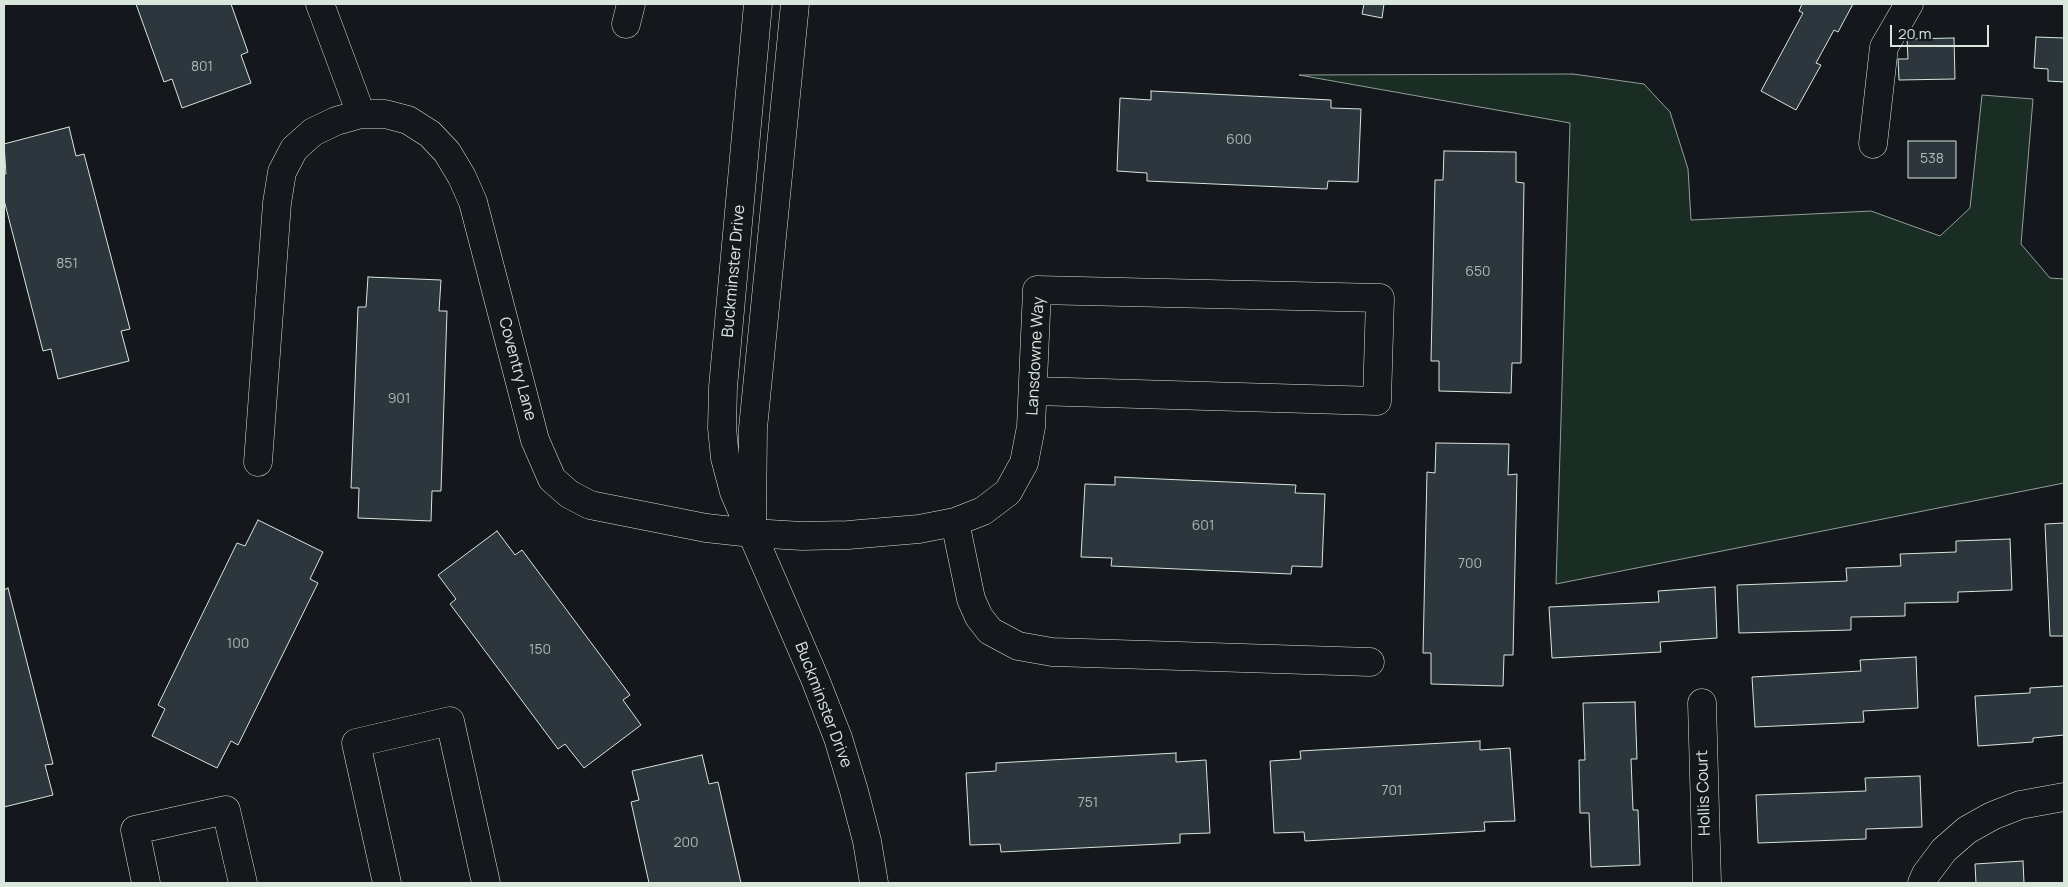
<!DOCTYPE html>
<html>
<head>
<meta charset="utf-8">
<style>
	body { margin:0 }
	#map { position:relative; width:2068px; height:887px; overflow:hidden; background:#14181c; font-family:Manrope,sans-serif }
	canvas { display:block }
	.frame { position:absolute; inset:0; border:5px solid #d8e6dc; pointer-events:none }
	.scale { position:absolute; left:1890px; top:25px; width:99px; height:22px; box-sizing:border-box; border:2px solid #d8e6dc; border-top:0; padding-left:6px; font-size:15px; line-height:18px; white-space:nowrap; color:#d8e6dc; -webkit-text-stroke:4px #14181c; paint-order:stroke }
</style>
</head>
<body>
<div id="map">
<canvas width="2068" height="887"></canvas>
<div class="frame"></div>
<div class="scale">20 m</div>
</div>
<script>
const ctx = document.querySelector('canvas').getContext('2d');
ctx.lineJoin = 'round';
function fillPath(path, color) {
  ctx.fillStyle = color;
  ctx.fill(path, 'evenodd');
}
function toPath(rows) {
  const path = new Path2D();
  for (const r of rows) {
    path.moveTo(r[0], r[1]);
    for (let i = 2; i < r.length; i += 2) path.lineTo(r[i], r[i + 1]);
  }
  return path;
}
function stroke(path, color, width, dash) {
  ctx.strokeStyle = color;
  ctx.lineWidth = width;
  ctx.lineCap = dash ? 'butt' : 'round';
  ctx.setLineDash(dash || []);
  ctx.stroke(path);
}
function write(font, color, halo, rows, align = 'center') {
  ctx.font = font + ' Manrope,sans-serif';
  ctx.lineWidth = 4;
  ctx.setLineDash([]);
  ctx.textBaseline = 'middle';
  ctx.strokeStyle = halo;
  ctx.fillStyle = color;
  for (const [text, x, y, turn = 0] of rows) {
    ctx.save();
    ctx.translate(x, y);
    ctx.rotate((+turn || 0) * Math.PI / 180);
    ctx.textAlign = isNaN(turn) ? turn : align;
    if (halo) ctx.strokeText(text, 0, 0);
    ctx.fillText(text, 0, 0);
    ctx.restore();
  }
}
const green = toPath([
	[1573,74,1644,84,1670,112,1688,169,1691,220,1871,211,1940,236,1970,208,1982,95,2033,99,2021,244,2050,278,2064,279,2064,483,1556,584,1570,123,1299,75,1573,74]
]);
fillPath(green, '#1a2d24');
stroke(green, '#939e99', 1);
const building = toPath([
	[136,4,231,4,248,52,241,55,251,83,182,108,172,79,164,82,136,4],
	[1364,4,1384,4,1382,18,1362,14,1364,4],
	[1802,4,1853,4,1838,32,1834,30,1816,63,1821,65,1796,110,1761,91,1803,13,1799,11,1802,4],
	[2036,37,2064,38,2064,82,2048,81,2048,69,2034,68,2036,37],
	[1954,38,1955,79,1899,80,1898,59,1908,59,1907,39,1954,38],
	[1151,91,1331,100,1331,108,1361,109,1358,182,1328,181,1327,189,1147,181,1147,173,1117,171,1120,98,1151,100,1151,91],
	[69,127,76,156,84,154,130,329,121,331,129,361,58,379,51,349,43,351,4,200,4,174,6,174,4,144,69,127],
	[1908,141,1956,141,1956,178,1908,178,1908,141],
	[1444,151,1516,152,1516,182,1524,183,1521,363,1512,363,1511,393,1439,391,1439,361,1431,361,1435,180,1443,180,1444,151],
	[368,277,441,280,439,311,447,311,441,491,432,491,431,521,358,518,359,488,351,488,358,307,366,307,368,277],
	[1436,443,1509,444,1508,475,1517,474,1513,655,1504,655,1503,686,1431,684,1431,653,1423,653,1427,472,1435,473,1436,443],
	[1115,477,1296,485,1295,493,1325,494,1322,567,1292,566,1291,574,1111,566,1112,558,1081,557,1085,484,1115,485,1115,477],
	[258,520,323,552,310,579,318,583,238,745,231,741,217,768,152,736,165,709,158,705,237,543,245,546,258,520],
	[2064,523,2064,636,2050,636,2045,524,2064,523],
	[497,531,515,555,522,550,630,695,623,700,641,725,584,768,565,744,558,749,450,604,456,599,438,575,497,531],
	[2010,539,2012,590,1958,592,1958,602,1905,603,1905,616,1851,617,1851,630,1739,633,1737,585,1847,581,1846,568,1901,566,1900,554,1956,552,1956,541,2010,539],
	[1715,587,1717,638,1660,642,1661,652,1552,658,1549,607,1659,602,1658,591,1715,587],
	[8,588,53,764,45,765,53,795,4,807,4,590,8,588],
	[1916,657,1918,708,1863,711,1864,722,1755,727,1752,677,1861,671,1860,660,1916,657],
	[2064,686,2064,735,2033,738,2033,742,1978,746,1975,696,2030,693,2030,688,2064,686],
	[1635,702,1637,759,1631,759,1633,810,1638,810,1640,865,1591,867,1589,813,1580,813,1579,760,1585,760,1583,703,1635,702],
	[1480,741,1480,750,1510,748,1515,821,1484,822,1485,831,1305,841,1304,832,1274,833,1270,761,1301,759,1300,751,1480,741],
	[1176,753,1176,762,1206,760,1210,833,1180,834,1180,843,1001,852,1000,844,970,845,966,773,996,771,996,763,1176,753],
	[702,755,709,784,718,782,741,883,649,883,631,802,639,800,632,771,702,755],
	[1920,776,1922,827,1866,829,1866,839,1758,843,1756,795,1866,791,1865,778,1920,776],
	[2023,861,2024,883,1976,883,1975,864,2023,861]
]);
fillPath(building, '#2c363c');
stroke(building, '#d8e6dc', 1);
const minor = toPath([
	[320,4,361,114],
	[758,4,723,387,722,428,725,458,734,492,815,679,838,738,854,791,867,841,874,883],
	[626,24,631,4],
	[1873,144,1884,47,1909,4],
	[258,462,277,203,282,172,294,149,313,132,336,121,361,114,385,114,408,120,430,134,447,152,462,177,473,202,535,440,552,479,569,494,590,505,706,528,752,533,802,536,848,535,919,529,955,522,983,511,1008,492,1024,463,1031,427,1037,290,1380,298,1377,401,1034,391],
	[752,522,753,428,795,4],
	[955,522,971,599,979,617,990,631,1018,646,1052,652,1370,662],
	[1702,703,1707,883],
	[146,883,135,830,226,810,243,883],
	[387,883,356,743,450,721,486,883],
	[1922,883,1926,874,1944,850,1967,830,1992,816,2020,805,2064,797]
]);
stroke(minor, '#d8e6dc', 29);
stroke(minor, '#14181c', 28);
write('14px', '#adbab4', null, [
	["801",202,67],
	["600",1239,140],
	["538",1932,159],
	["851",67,264],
	["650",1478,272],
	["901",399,399],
	["601",1203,526],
	["700",1470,564],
	["100",238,644],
	["150",540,650],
	["701",1392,791],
	["751",1088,803],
	["200",686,843]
]);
write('16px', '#d8e6dc', '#14181c', [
	["Buckminster Drive",734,271,-85],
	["Lansdowne Way",1036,356,-87],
	["Coventry Lane",517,369,75],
	["Buckminster Drive",823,705,69],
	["Hollis Court",1704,793,-92]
]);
</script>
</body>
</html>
